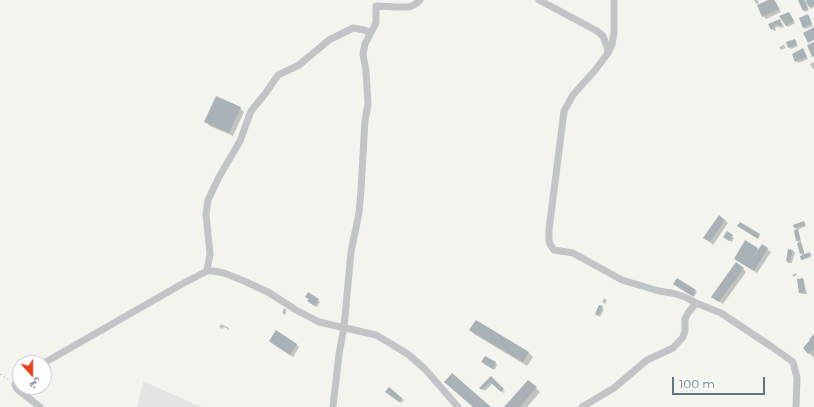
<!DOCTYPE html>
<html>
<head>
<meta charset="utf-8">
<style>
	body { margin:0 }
	#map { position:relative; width:814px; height:407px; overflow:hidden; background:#f4f4ef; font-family:Montserrat,"Noto Naskh Arabic",sans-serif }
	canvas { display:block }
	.north { position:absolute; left:12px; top:355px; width:40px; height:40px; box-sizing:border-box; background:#fff; border:1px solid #c0c8cd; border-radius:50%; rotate:159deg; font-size:11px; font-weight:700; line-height:16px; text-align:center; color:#617582 }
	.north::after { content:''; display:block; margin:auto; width:14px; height:18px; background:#eb4119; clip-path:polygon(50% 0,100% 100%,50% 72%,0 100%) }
	.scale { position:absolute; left:672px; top:377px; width:93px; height:18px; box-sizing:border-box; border:2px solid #617582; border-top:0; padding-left:5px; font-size:12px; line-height:14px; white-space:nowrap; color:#617582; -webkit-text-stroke:3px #fff; paint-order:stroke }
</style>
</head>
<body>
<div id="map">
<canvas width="814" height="407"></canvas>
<div class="north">ش</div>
<div class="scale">100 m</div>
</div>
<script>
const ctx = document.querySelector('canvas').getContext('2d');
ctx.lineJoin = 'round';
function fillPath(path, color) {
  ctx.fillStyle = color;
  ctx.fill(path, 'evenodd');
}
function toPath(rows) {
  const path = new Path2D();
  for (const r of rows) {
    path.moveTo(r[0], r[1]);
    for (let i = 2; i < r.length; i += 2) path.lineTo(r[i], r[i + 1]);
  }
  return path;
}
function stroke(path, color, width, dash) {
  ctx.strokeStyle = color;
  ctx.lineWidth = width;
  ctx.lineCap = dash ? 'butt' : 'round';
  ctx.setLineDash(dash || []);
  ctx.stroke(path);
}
fillPath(toPath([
	[143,381,201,407,137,407]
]), '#e4e5e3');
fillPath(toPath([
	[754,0,758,0,759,3,756,4],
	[770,0,774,0,776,2,781,12,766,19,763,16],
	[799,0,805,0,808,3,807,0,814,0,814,7,811,9,806,3,809,10,805,12],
	[790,15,795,23,788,27,780,17],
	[808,15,809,17,813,26,805,29,804,27],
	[780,20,784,27,781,28,779,26,775,28,776,30,774,31,770,25],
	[795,40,798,46,791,49,789,47],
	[784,45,786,48,781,50,779,47],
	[804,51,808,59,798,63,793,54],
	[814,62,814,69,813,69,810,64],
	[240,108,244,112,233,136,210,126,206,122],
	[725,220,728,223,713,245,705,238],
	[804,222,806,226,797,230,795,228,794,225],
	[795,231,797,231,799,232,801,242,800,242,802,245,805,255,810,254,811,257,802,260,802,259,803,256,801,253,800,243,797,241],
	[727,233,734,238,732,242,726,239],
	[745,242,759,250,762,245,771,252,757,273,738,261],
	[793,251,795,252,792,263,788,263,787,261],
	[743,269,746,272,723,304,715,299],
	[796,273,797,275,793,277,793,276,792,275],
	[803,279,804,281,807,294,802,294,800,293],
	[676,286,695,291,697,292,694,297],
	[309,293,320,302,317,307,310,303],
	[604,298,607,300,605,304,602,302],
	[600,306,604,309,600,317,596,314],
	[284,308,287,310,285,315,282,313],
	[476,321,529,353,533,357,527,366,474,334,470,330],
	[221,324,229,328,229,330,224,327,222,329,220,327,219,327],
	[814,335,814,358,804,348],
	[270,341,296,344,299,347,293,357,273,344],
	[486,357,497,364,495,370,484,364],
	[491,378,505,392,504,393,493,383,485,391,481,388],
	[389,388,404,400,401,403,388,393],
	[536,388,540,392,527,407,505,407]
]), '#0003');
fillPath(toPath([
	[768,0,774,0,779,9,762,17,757,5],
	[798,0,804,0,808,8,803,11],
	[806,0,814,0,814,5,809,7],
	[789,12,794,21,786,26,779,16],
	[808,14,812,24,803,28,799,18],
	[780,19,782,25,779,27,777,24,774,26,775,28,771,30,768,24],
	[814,27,814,40,808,43,803,33],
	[795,39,797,44,788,48,786,42],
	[814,42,814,56,812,57,807,45],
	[803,48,807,57,795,62,792,54],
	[216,96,241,107,229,133,204,122],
	[719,215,725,220,710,242,703,238],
	[804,221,805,225,794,228,793,225],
	[740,222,760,234,758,239,737,226],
	[798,229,800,240,796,241,794,230],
	[727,231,733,235,729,241,723,237],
	[745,240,758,248,754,256,762,244,768,248,754,271,734,259],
	[801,242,804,253,800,254,797,243],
	[788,249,793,250,790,262,786,261],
	[810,252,811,256,801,260,800,256],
	[736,262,744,268,719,302,711,297],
	[677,278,696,290,692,296,673,284],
	[803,278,805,292,799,293,797,279],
	[308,292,319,299,315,306,307,301,309,299,305,297],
	[599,305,603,306,598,316,595,314],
	[476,320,529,352,523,362,469,330],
	[276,330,297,344,290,355,269,341],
	[814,334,814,349,808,354,803,348,810,340,809,339],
	[485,356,496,362,493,369,481,362],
	[452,373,491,407,473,407,444,382],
	[491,376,504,389,501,392,490,382,482,390,479,388],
	[528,380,537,387,520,407,504,407],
	[389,387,402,398,399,402,385,392]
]), '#a9b2b6');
stroke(toPath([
	[0,374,9,380]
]), '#babdbf', 1, [2, 2]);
stroke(toPath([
	[539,0,597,31,603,36,607,47,608,53],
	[614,0,614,33,612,44,608,53,596,69,573,95,564,111,549,230,549,240,550,244,554,250,573,253,622,280,659,291,672,293,685,297,696,303,721,313,772,347,793,362,797,378,796,407],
	[207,271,208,265,210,254,206,214,208,200,219,177,240,141,251,111,265,94,278,75,299,65,329,40,353,28,364,30,370,33],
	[44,363,182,284,207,271,213,271,224,273,244,281,268,292,296,310,319,322,376,335,393,345,409,355,425,369,458,407],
	[20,378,16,382,15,385,17,389,40,407],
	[333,407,339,354,344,327,351,252,359,213,361,190,365,120,368,104,366,71,363,54,365,44,376,23,376,6,397,7,409,7,414,5,420,0],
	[582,407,614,388,647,360,673,348,683,337,685,331,685,319,688,313,696,303]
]), '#c1c5c8', 7);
</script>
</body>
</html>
